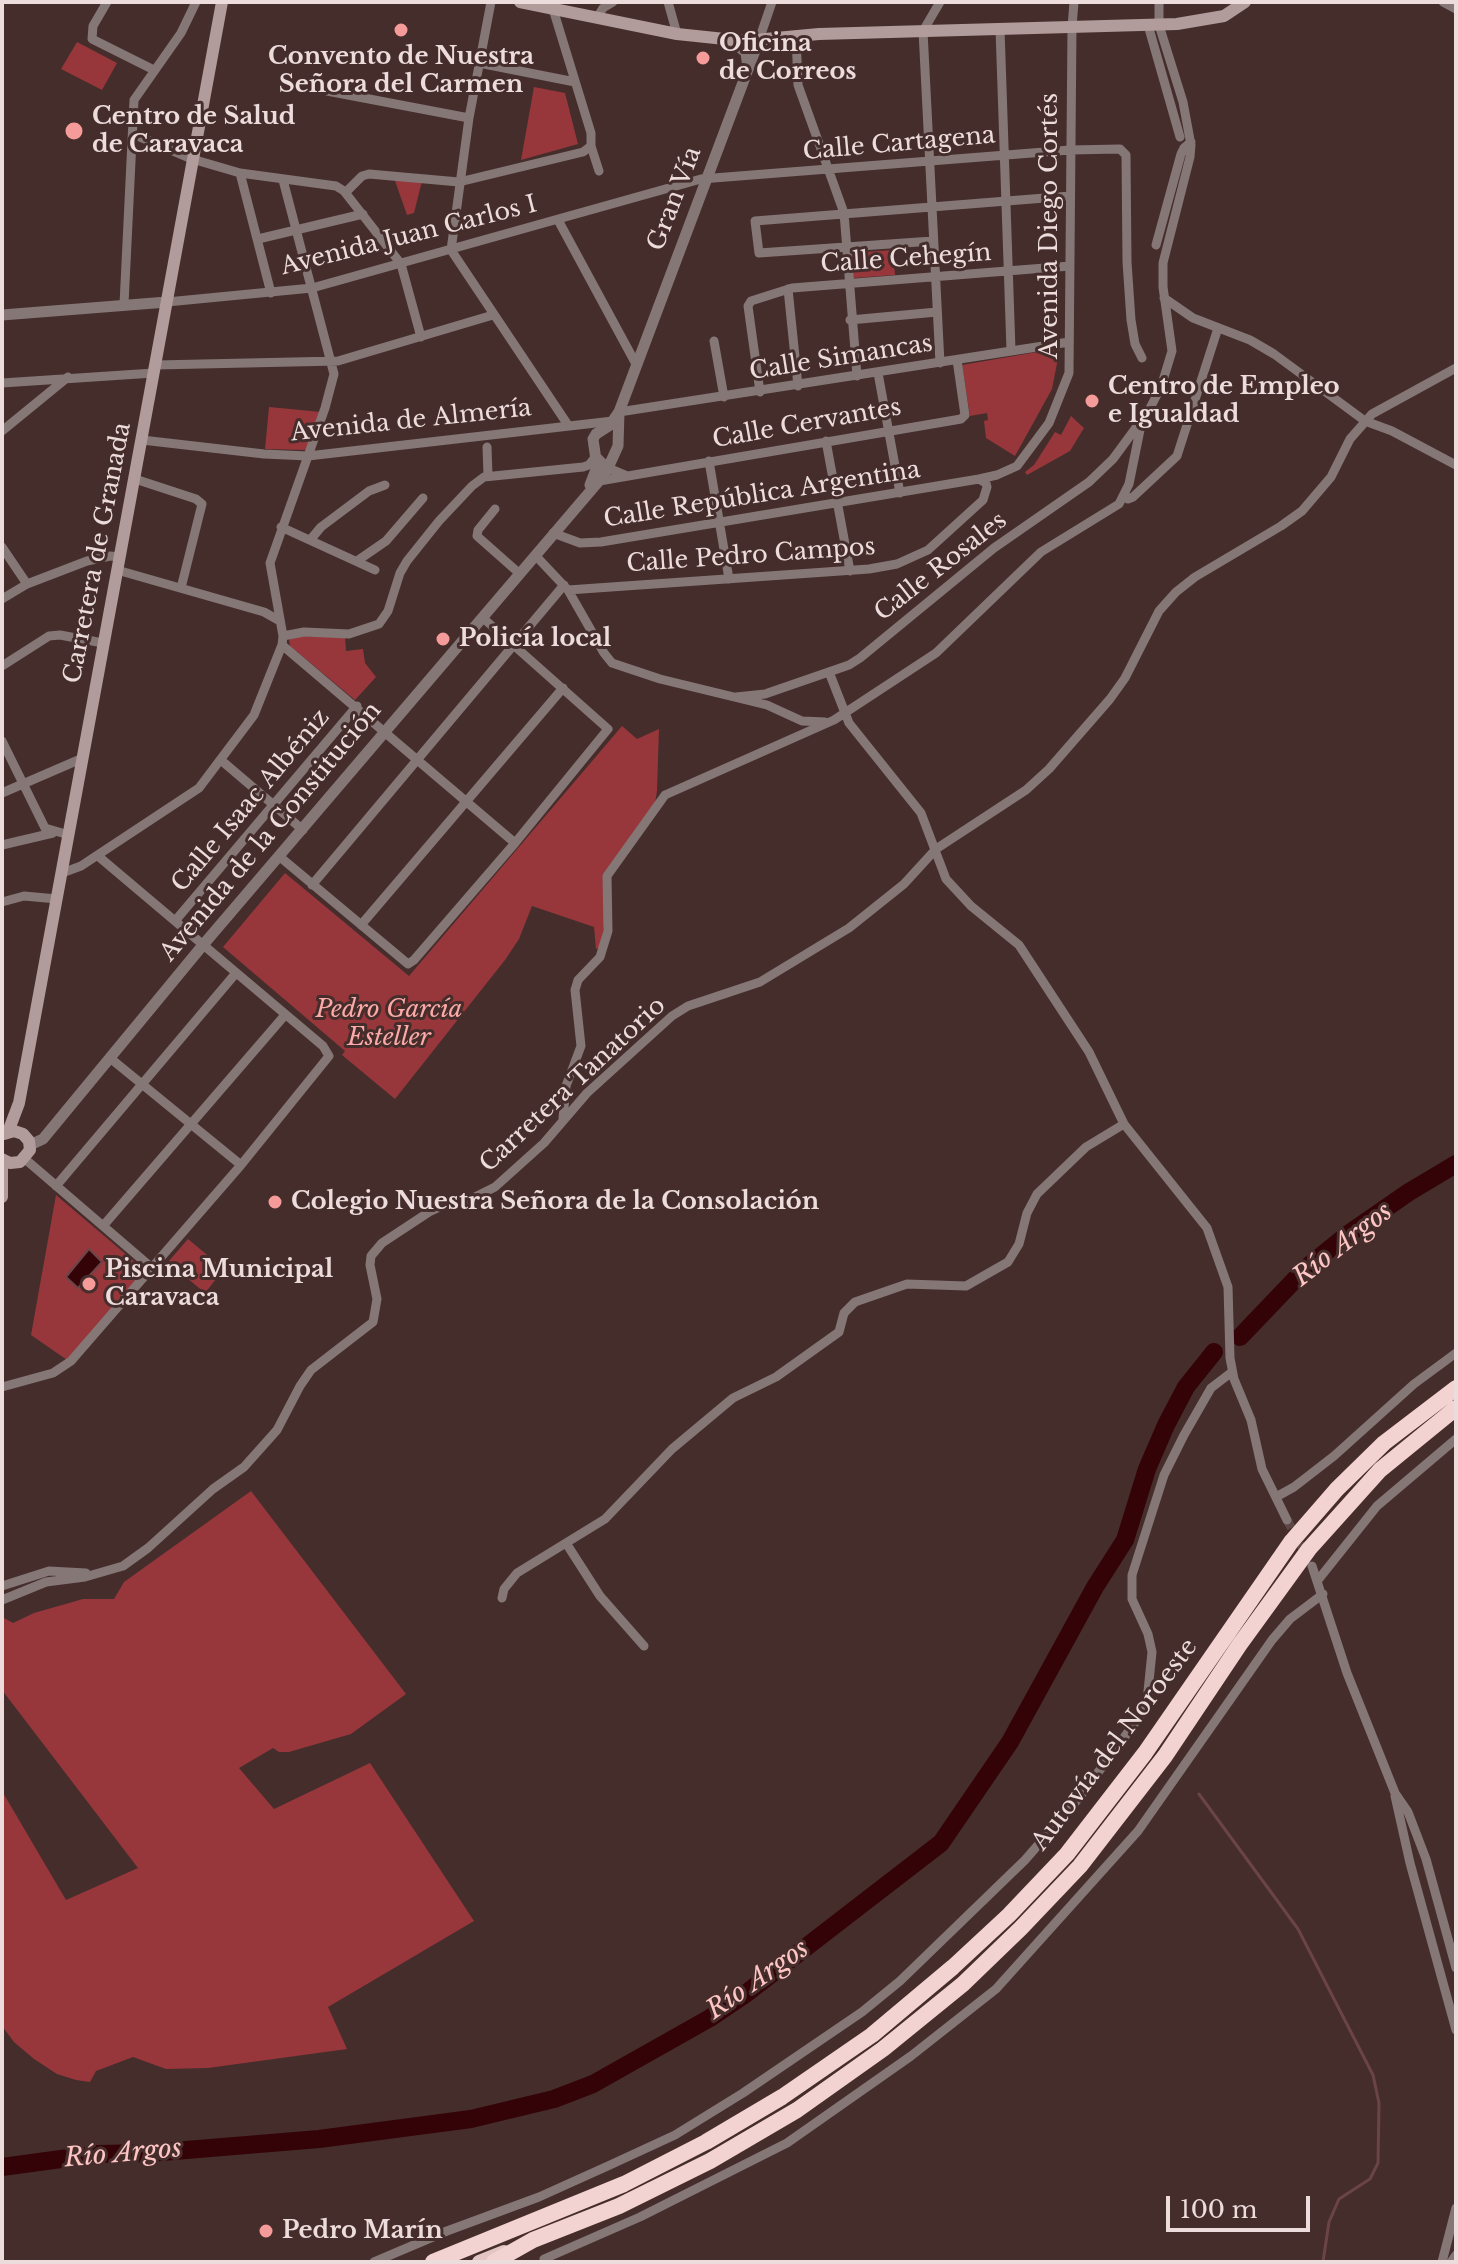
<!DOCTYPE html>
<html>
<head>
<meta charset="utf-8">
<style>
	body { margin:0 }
	#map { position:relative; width:1458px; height:2264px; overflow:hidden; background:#452d2c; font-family:"Libre Baskerville",serif }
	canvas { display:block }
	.frame { position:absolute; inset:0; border:4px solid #ecdcdb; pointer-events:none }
	.scale { position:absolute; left:1166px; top:2196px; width:144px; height:36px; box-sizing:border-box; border:4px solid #ecdcdb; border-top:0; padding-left:10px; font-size:24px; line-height:28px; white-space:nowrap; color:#ecdcdb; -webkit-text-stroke:6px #452d2c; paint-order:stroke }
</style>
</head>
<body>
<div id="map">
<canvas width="1458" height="2264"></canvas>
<div class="frame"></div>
<div class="scale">100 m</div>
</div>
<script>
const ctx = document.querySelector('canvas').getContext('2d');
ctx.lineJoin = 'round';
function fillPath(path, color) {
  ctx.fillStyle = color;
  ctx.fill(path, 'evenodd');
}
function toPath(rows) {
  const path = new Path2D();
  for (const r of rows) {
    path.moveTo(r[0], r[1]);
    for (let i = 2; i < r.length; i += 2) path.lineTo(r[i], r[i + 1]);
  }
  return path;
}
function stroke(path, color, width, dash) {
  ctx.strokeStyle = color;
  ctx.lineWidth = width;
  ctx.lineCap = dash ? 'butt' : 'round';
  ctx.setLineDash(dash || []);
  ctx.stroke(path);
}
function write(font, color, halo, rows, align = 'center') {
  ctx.font = font + ' "Libre Baskerville",serif';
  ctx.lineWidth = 6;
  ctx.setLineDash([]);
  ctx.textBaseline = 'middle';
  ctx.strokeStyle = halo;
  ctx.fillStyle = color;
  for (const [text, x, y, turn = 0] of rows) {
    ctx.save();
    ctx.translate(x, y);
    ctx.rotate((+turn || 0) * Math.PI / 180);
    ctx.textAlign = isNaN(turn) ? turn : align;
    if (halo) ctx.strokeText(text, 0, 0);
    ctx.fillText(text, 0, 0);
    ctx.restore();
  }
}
fillPath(toPath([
	[77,42,117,63,102,90,61,69],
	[534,87,565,93,578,144,521,160],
	[394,178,422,181,414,213,407,215],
	[893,250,895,275,853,278,851,253],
	[1060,348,1052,389,1015,456,986,438,984,421,988,420,987,413,970,416,962,365],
	[269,407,321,412,306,450,265,449],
	[1071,416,1084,428,1070,451,1027,475,1025,472,1034,465,1055,432,1061,435],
	[292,636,345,637,346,651,363,649,365,663,376,677,355,700,290,646,289,640],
	[622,726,637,739,659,729,657,791,655,804,613,861,601,947,596,949,594,927,532,906,519,939,505,960,395,1099,342,1055,345,1051,223,947,285,873,409,976],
	[56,1195,148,1273,70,1362,31,1335],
	[188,1239,224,1269,205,1293,168,1262],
	[251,1491,406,1694,351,1734,289,1752,279,1752,273,1748,239,1768,274,1809,370,1763,474,1921,328,2007,347,2049,208,2068,166,2069,133,2057,96,2071,90,2082,76,2080,57,2074,34,2059,14,2042,2,2026,2,1791,66,1900,138,1868,2,1690,2,1617,13,1623,34,1613,83,1599,114,1599,124,1582]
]), '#97373b');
const water = toPath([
	[89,1249,102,1262,78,1288,66,1277,89,1249]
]);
fillPath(water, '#340308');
stroke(water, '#6b4447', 2);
stroke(toPath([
	[1199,1794,1298,1929,1373,2075,1379,2103,1378,2163,1370,2179,1339,2199,1329,2222,1323,2262]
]), '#6b4447', 3);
stroke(toPath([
	[1240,1337,1306,1268,1347,1235,1409,1192,1456,1164],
	[2,2167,98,2154,150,2153,319,2139,471,2119,554,2099,593,2084,710,2018,744,1995,941,1843,1010,1742,1095,1587,1125,1540,1147,1469,1166,1425,1186,1387,1214,1352]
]), '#340308', 18);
stroke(toPath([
	[1287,1520,1307,1556]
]), '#5e4746', 9, [9, 4.5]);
stroke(toPath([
	[107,2,93,26,92,39,154,70],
	[491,2,469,118,451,250,568,425],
	[668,2,677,34],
	[940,2,923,31,940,363],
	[1443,2,1456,9],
	[553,9,591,133,591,146,599,171],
	[597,18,603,8,613,2],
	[1148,25,1180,137],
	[1000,29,1011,350],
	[796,35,798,85,844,213,857,376],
	[759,40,772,2],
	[731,42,745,53,747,68],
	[479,63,575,82],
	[327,91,469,118],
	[133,134,192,159,240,173,336,186,344,191,401,264,421,337],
	[240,173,271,293],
	[346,192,362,176,369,174,459,182,583,152,591,146],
	[558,220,636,364],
	[258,239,363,214],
	[933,241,759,253,755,221,1070,196],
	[1156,245,1181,154,1184,148,1191,142],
	[788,289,798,386],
	[1164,298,1193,318,1250,340,1274,354,1365,421,1392,431,1456,465],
	[167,302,312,288,701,179,1070,150,1120,149,1126,155,1127,262,1131,320,1135,344,1142,358],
	[124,304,134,100,181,33,196,2],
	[850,320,937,312],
	[714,341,724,397],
	[156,365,338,361,493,315],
	[878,373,900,493],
	[2,383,154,373],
	[760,392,748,306,751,301,792,288,1070,266],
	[619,412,1069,342],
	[2,431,68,377],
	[142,440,264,454,308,456,613,421],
	[826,441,850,571],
	[487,447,488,476],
	[709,461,729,579],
	[135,479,196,499,202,504,181,588],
	[599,481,961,419,965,415,957,360],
	[1125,495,1128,499,1133,497,1177,456,1218,328],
	[495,509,478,530,477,536,520,574],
	[281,527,375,570],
	[553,533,580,543,601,542,979,479,997,475,1017,466,1049,423,1069,373,1072,27,1074,2],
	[311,539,321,527,369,491,385,485],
	[2,547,27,584],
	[535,555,568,590,604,653,612,663,660,679,767,705,802,721,825,722],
	[357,561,386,541,423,498],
	[117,570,264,612,280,621],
	[568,590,869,569,897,564,928,550,983,500,987,487,986,483,979,479],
	[2,599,27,584,87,561,110,556,120,557],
	[283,636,304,632,349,634,379,624,388,611,400,573,407,561,439,521,472,486,484,477,583,467,589,465,596,456,608,468,627,476],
	[282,645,515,843],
	[2,666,49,636,60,635,103,643],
	[829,672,849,723,921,813,946,879,971,906,1019,945,1089,1052,1124,1124,1207,1228,1228,1287,1230,1358,1234,1379,1251,1420,1262,1469,1287,1520],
	[736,697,765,694,849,665,860,658,994,548,1089,482,1113,459,1149,410,1161,387,1172,351,1163,287,1163,263,1190,157,1191,145,1183,102,1159,25,1159,2],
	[2,741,45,828,69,835],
	[222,761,303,830],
	[2,793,83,758],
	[2,845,53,833],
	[280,857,408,964,414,960,515,843,608,729,483,618],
	[62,873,81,866,199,788,254,715,282,645,283,636,270,563,325,408,334,374,283,180],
	[312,885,564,585],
	[2,902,24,896,57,899],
	[175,921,357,706],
	[361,925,563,688],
	[110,1058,241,1165],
	[563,1118,566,1086,581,1046,575,990,578,980,600,957,608,931,607,876,665,795,834,720,936,653,1041,552,1119,504,1129,484,1142,420],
	[25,1159,152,1268],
	[56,1186,236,973],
	[103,1226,285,1015],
	[2,1387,53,1373,71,1361,241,1165,329,1056,323,1046,98,856],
	[1276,1497,1294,1487,1334,1456,1414,1384,1456,1353],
	[566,1543,600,1596,644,1646],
	[1312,1566,1347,1673,1395,1793,1408,1812,1426,1859,1456,1968],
	[1318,1580,1377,1506,1456,1439],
	[2,1586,49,1571,86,1573],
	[502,1598,504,1589,517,1573,605,1519,672,1449,733,1398,776,1377,839,1332,844,1313,855,1302,907,1284,966,1286,1008,1262,1019,1244,1027,1213,1037,1194,1086,1147,1124,1124],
	[2,1600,46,1582,85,1577,123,1566,148,1548,213,1489,244,1467,277,1430,300,1386,311,1370,373,1322,377,1299,370,1265,371,1256,382,1243,429,1212,442,1206,473,1198,495,1187,544,1143,587,1093,672,1016,688,1006,760,982,849,928,904,884,936,849,1026,790,1049,769,1110,699,1125,678,1159,611,1176,592,1195,577,1281,526,1302,511,1331,477,1350,439,1372,414,1456,368],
	[1395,1796,1410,1863,1456,2030],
	[544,2259,640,2217,787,2143,911,2056,996,1989,1138,1831,1272,1640,1290,1619,1323,1594],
	[374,2262,447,2231,539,2197,610,2165,675,2135,743,2093,862,2012,900,1981,1025,1860,1079,1798,1140,1716,1147,1701,1152,1652,1148,1634,1132,1599,1132,1575,1164,1475,1184,1435,1211,1388,1232,1372],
	[1442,2262,1456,2208],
	[1451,2262,1456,2255]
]), '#847776', 9);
stroke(toPath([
	[2,315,167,302],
	[590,485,597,467,593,439,596,434,610,425,619,412,759,40],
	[30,1145,43,1139,203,945,599,481,608,468,618,446,619,412]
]), '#847776', 11);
stroke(toPath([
	[520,2,677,34,744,41,819,34,1177,24,1224,16,1245,2],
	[8,1132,19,1103,222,2],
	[2,1159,10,1163,20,1162,30,1150,29,1141,23,1134,14,1131,4,1134],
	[2,1160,2,1197]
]), '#b19c9b', 12);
stroke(toPath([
	[479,2262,504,2252]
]), '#e3c6c4', 14);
stroke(toPath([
	[433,2262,624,2184,706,2142,782,2097,872,2035,953,1967,1009,1915,1067,1854,1145,1753,1291,1542,1337,1489,1384,1443,1456,1388],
	[494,2262,533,2240,619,2206,710,2161,797,2110,883,2049,963,1984,1021,1928,1080,1866,1165,1756,1240,1644,1309,1549,1380,1470,1456,1408]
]), '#f3d3d1', 16);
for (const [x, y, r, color] of [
	[401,30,8,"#f59b99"],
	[703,58,8,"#f59b99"],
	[74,131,10,"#f59b99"],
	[1092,401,8,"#f59b99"],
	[443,639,8,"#f59b99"],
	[275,1202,8,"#f59b99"],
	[89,1284,8,"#f59b99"],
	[266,2231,8,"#f59b99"]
]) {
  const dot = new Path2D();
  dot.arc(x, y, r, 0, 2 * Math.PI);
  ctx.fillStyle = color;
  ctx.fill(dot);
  stroke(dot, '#452d2c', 3);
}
write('bold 24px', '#ecdcdb', '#452d2c', [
	["Oficina",719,44],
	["de Correos",719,72],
	["Convento de Nuestra",401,57,"center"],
	["Señora del Carmen",401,85,"center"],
	["Centro de Salud",92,117],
	["de Caravaca",92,145],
	["Centro de Empleo",1108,387],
	["e Igualdad",1108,415],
	["Policía local",459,639],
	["Colegio Nuestra Señora de la Consolación",291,1202],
	["Piscina Municipal",105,1270],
	["Caravaca",105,1298],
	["Pedro Marín",282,2231]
], 'left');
write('24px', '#ecdcdb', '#452d2c', [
	["Calle Cartagena",899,144,-5],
	["Gran Vía",675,199,-69],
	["Avenida Diego Cortés",1050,226,-90],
	["Avenida Juan Carlos I",409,236,-14],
	["Calle Cehegín",906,259,-4],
	["Calle Simancas",841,358,-9],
	["Avenida de Almería",411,421,-6],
	["Calle Cervantes",807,424,-10],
	["Calle República Argentina",762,495,-9],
	["Carretera de Granada",98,553,-79],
	["Calle Pedro Campos",751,556,-4],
	["Calle Rosales",941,567,-38],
	["Calle Isaac Albéniz",251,801,-50],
	["Avenida de la Constitución",271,832,-50],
	["Carretera Tanatorio",573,1085,-43],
	["Autovía del Noroeste",1115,1745,-53]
]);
write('italic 24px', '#fbaaa7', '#452d2c', [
	["Pedro García",389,1010],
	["Esteller",389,1038]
]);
write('italic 26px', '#fdc5c3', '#452d2c', [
	["Río Argos",1343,1245,-38],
	["Río Argos",758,1980,-35],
	["Río Argos",123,2154,-5]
]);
</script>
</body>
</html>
